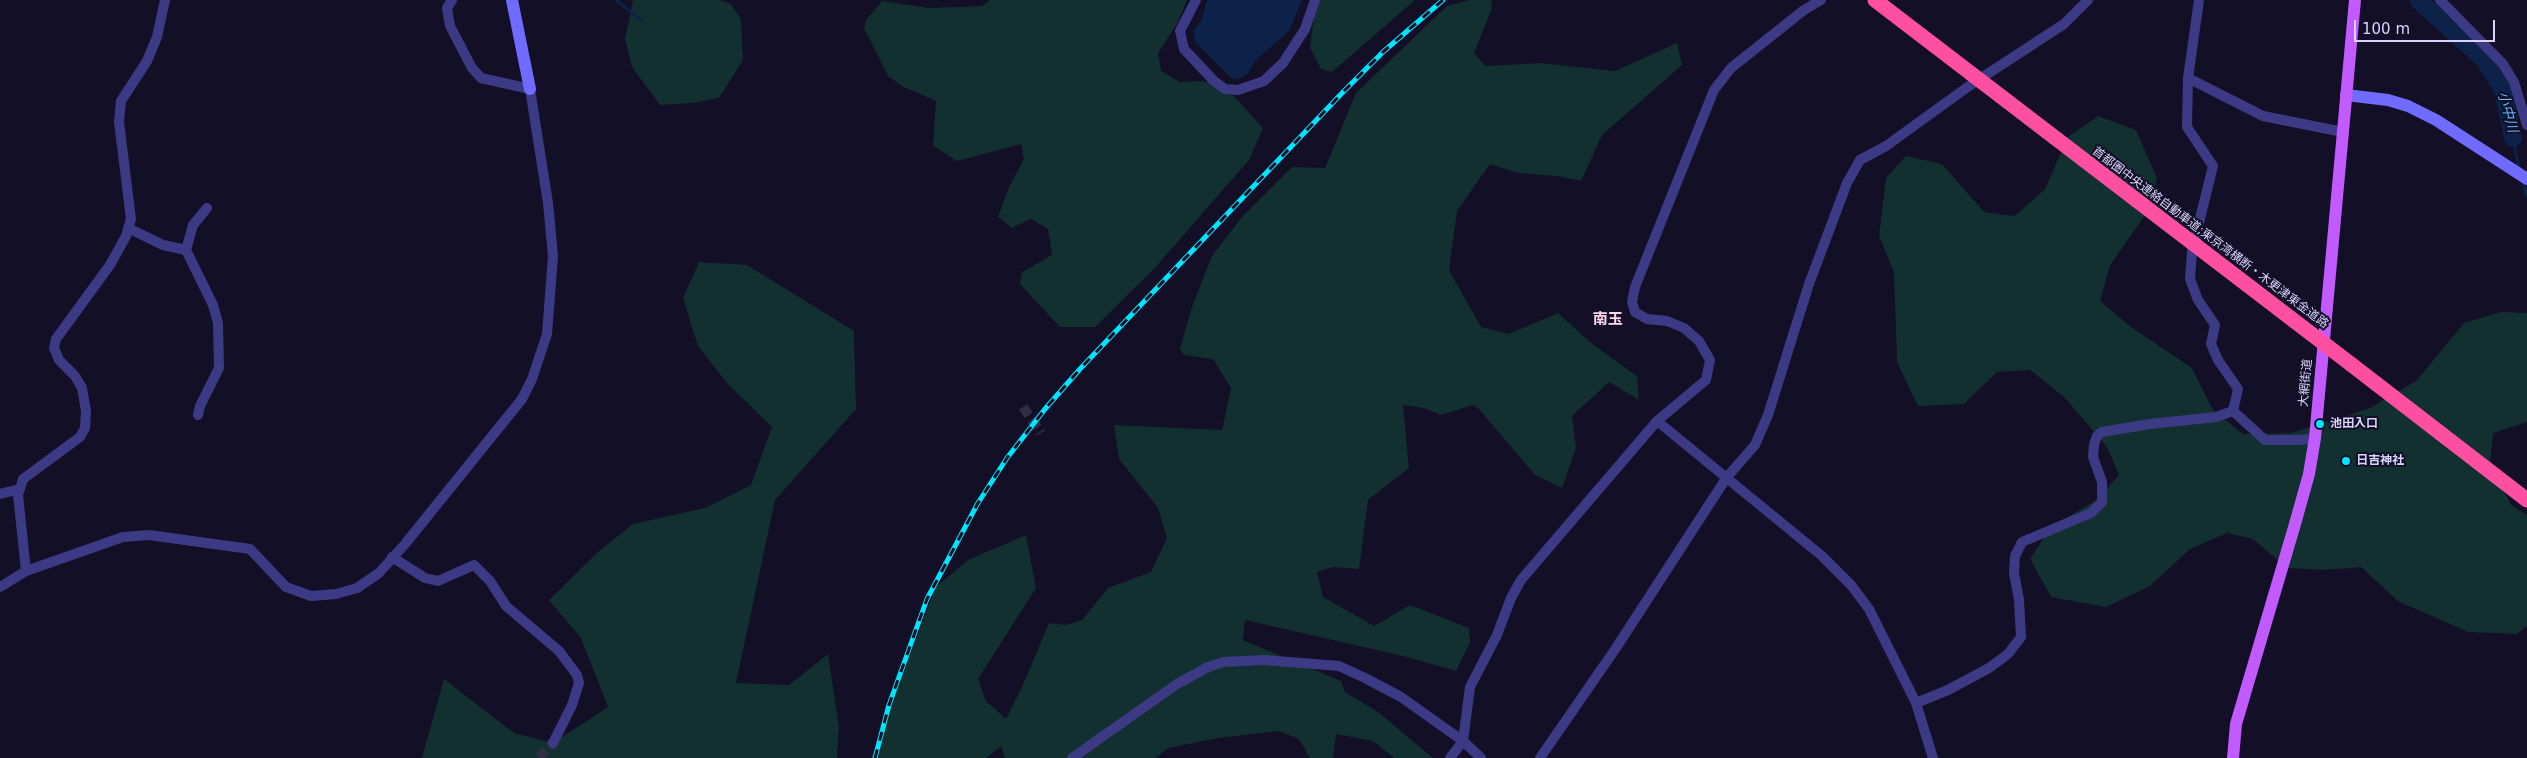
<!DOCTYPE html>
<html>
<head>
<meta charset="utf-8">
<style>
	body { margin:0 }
	#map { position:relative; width:2527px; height:758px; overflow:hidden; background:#130f26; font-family:"DejaVu Sans",sans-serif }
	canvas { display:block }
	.scale { position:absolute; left:2354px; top:20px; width:141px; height:22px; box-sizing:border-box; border:2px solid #d9d4ff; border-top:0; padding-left:6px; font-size:15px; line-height:18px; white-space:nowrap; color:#d9d4ff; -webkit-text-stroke:4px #130f26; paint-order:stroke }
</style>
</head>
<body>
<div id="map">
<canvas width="2527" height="758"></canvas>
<div class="scale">100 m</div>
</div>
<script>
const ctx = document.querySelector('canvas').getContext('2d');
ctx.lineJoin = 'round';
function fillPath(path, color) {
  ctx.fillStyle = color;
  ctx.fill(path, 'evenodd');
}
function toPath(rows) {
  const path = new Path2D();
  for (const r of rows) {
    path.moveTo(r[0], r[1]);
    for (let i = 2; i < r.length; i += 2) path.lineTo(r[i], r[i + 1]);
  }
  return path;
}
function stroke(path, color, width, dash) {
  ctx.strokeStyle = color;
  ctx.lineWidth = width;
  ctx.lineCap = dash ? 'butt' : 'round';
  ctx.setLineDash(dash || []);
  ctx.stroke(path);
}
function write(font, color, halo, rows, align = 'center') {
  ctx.font = font + ' "DejaVu Sans","Noto Sans JP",sans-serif';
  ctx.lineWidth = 4;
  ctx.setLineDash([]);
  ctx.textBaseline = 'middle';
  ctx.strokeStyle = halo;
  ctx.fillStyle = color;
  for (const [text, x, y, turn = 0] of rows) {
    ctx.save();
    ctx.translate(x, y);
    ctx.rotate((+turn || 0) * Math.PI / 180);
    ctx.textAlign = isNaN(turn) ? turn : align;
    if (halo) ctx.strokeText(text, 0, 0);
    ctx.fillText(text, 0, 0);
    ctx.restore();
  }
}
fillPath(toPath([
	[633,0,719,0,731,4,741,20,743,60,719,98,692,103,660,105,632,67,625,39],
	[990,0,1187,0,1178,22,1158,53,1161,71,1180,82,1199,81,1223,84,1263,128,1249,160,1153,270,1095,327,1060,327,1020,284,1022,272,1052,255,1048,229,1031,219,1012,228,998,217,1009,187,1024,159,1021,144,957,161,933,146,936,101,902,86,888,76,864,28,866,20,882,1,930,8,982,6],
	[1316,0,1415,0,1332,72,1321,69,1310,48],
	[1470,0,1491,0,1492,8,1474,53,1485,66,1541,63,1615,71,1677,43,1682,65,1602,135,1581,181,1557,176,1518,173,1490,164,1457,211,1449,270,1481,327,1509,334,1558,313,1591,343,1637,376,1639,400,1609,382,1572,416,1576,448,1562,488,1535,475,1479,409,1473,405,1441,415,1424,408,1403,405,1409,468,1368,500,1359,569,1333,567,1317,572,1323,597,1374,626,1410,605,1469,628,1470,642,1456,671,1403,656,1245,620,1243,640,1341,681,1345,692,1378,712,1433,758,1394,758,1373,741,1336,734,1333,758,1310,758,1299,739,1279,731,1218,738,1168,748,1156,758,1005,758,1001,746,986,758,877,758,888,713,936,587,968,560,1026,535,1036,588,978,679,986,701,1006,719,1022,687,1049,623,1066,625,1082,620,1108,588,1151,572,1167,538,1158,508,1119,459,1114,425,1222,430,1231,388,1213,359,1184,355,1180,349,1192,307,1212,256,1241,218,1292,167,1325,168,1356,93,1447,6],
	[2098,116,2136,130,2157,178,2146,214,2110,265,2100,301,2131,327,2192,368,2213,410,2243,434,2292,433,2370,408,2416,381,2464,323,2501,312,2527,313,2527,422,2493,433,2490,463,2511,505,2527,515,2527,626,2517,634,2468,632,2398,601,2361,567,2325,570,2287,568,2253,539,2227,533,2190,549,2150,586,2106,607,2051,597,2030,559,2051,527,2098,499,2119,475,2107,447,2064,397,2030,370,1997,372,1964,404,1918,406,1897,362,1894,272,1879,236,1886,178,1906,156,1942,164,1984,212,2015,216,2045,189,2068,137],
	[699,262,747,265,854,331,856,409,775,500,736,683,789,685,828,654,839,727,837,758,422,758,444,679,514,733,553,743,608,707,581,638,549,600,599,551,633,524,705,508,751,485,772,427,727,383,698,346,683,298]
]), '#12302f');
fillPath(toPath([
	[1207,0,1302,0,1289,31,1256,60,1248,73,1241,78,1232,79,1196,43,1193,31,1201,21]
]), '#0c2248');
stroke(toPath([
	[616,0,641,20],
	[2513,138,2519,170],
	[2522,181,2527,196]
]), '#0c2248', 3);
stroke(toPath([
	[2418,0,2485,60,2503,90,2513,138]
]), '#0c2248', 18);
stroke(toPath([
	[1023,407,1041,433],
	[539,758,553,743]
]), '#312d47', 10, [10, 5]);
stroke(toPath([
	[1196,0,1180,31,1184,49,1214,81,1225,89,1238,90,1264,81,1283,63,1305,29,1315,0],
	[2199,0,2188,78,2187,127,2213,166,2192,251,2190,279,2198,300,2215,325,2211,344,2218,360,2238,389,2233,411],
	[2440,0,2503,64,2514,82,2527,125],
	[2188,78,2263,116,2343,132],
	[128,228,163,245,186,250],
	[2233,411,2265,440,2300,440,2315,438],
	[198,415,200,406,219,368,218,323,213,305,186,250,193,225,207,208],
	[1657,421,1822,556,1851,585,1869,609,1916,703,1933,758],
	[0,494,20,489],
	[392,557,425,578,438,581,474,565,490,581,506,606,559,651,577,675,579,683,572,705,553,743],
	[26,571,18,495,23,479,80,437,85,428,86,411,82,388,75,376,59,360,54,348,56,339,110,265,126,236,131,219,119,122,121,101,147,61,157,37,165,0],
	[0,587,26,571,123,537,149,535,250,549,286,587,311,596,336,594,357,588,379,573,405,544,522,399,532,379,547,334,553,256,548,203,530,89,481,78,472,68,450,26,447,8,452,0],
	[1916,703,1948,690,1989,668,2008,654,2021,637,2019,600,2014,573,2015,556,2022,542,2091,513,2102,502,2102,482,2093,457,2094,444,2097,436,2102,432,2150,424,2216,417,2233,411],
	[1072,758,1177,684,1208,667,1224,662,1264,660,1339,666,1365,678,1401,697,1463,741,1481,758],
	[1450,758,1463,741,1470,687,1497,635,1511,598,1521,580,1657,421,1706,380,1710,360,1699,341,1684,328,1667,321,1647,319,1635,312,1632,302,1635,287,1714,90,1731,68,1804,10,1821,0],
	[1540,758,1616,648,1727,477,1755,445,1768,415,1809,284,1847,183,1860,160,1886,146,1969,86,2064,24,2088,0]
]), '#3d3a85', 10);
stroke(toPath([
	[512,0,530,89],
	[2346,95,2388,100,2408,106,2436,120,2527,179]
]), '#6f6bff', 12);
stroke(toPath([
	[2233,758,2236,724,2295,524,2309,474,2315,438,2355,0]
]), '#c25bff', 12);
stroke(toPath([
	[2352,365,2527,500]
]), '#ff4fa3', 15);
const rail = toPath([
	[875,758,889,705,927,599,978,503,1007,458,1045,409,1080,369,1344,91,1383,52,1443,0]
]);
stroke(rail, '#00e5ff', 5);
stroke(rail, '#130f26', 3, [9]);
stroke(toPath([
	[1875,0,2352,365]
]), '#ff4fa3', 15);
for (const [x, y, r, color] of [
	[2320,424,5,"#00e5ff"],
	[2346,461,5,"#00e5ff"]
]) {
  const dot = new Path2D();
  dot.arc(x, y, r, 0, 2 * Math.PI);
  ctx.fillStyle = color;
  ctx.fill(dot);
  stroke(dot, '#130f26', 2);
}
write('12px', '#d9d4ff', '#130f26', [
	["首都圏中央連絡自動車道;東京湾横断・木更津東金道路",2210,238,37],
	["大網街道",2306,383,-85]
]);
write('bold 12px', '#d9d4ff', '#130f26', [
	["池田入口",2330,424],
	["日吉神社",2356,461]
], 'left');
write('italic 14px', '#62b6ff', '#130f26', [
	["小中川",2507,112,75]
]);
write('bold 15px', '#ffd6f0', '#130f26', [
	["南玉",1608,320]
]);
</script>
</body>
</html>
